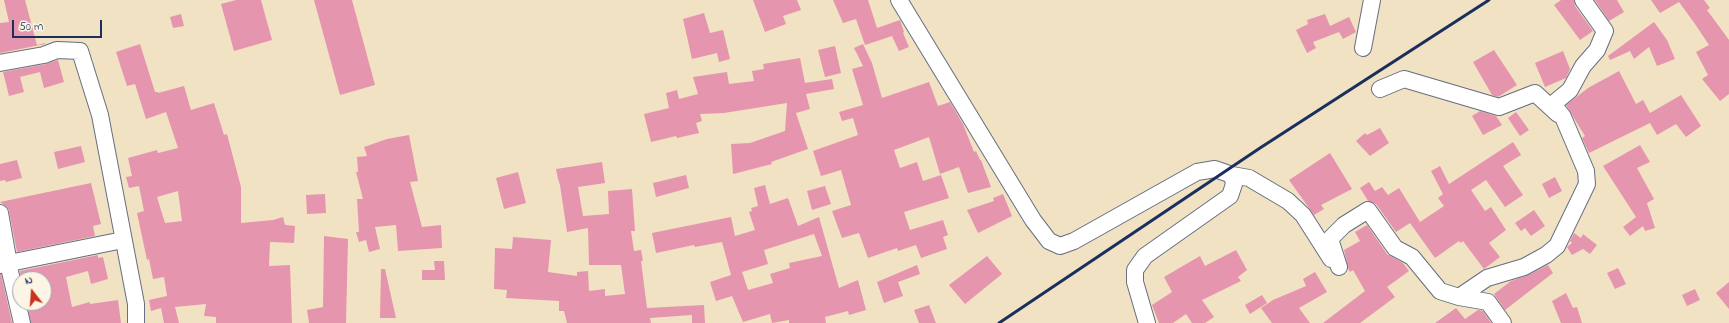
<!DOCTYPE html>
<html>
<head>
<meta charset="utf-8">
<style>
	body { margin:0 }
	#map { position:relative; width:1729px; height:323px; overflow:hidden; background:#f1e2c3; font-family:"Indie Flower",sans-serif }
	canvas { display:block }
	.north { position:absolute; left:12px; top:271px; width:40px; height:40px; box-sizing:border-box; background:#fcf5e5; border:1px solid #a2a6af; border-radius:50%; rotate:343deg; font-size:11px; font-weight:700; line-height:16px; text-align:center; color:#1b2f5e }
	.north::after { content:''; display:block; margin:auto; width:14px; height:18px; background:#c8321e; clip-path:polygon(50% 0,100% 100%,50% 72%,0 100%) }
	.scale { position:absolute; left:12px; top:20px; width:90px; height:18px; box-sizing:border-box; border:2px solid #1b2f5e; border-top:0; padding-left:5px; font-size:12px; line-height:14px; white-space:nowrap; color:#1b2f5e; -webkit-text-stroke:3px #fcf5e5; paint-order:stroke }
</style>
</head>
<body>
<div id="map">
<canvas width="1729" height="323"></canvas>
<div class="north">N</div>
<div class="scale">50 m</div>
</div>
<script>
const ctx = document.querySelector('canvas').getContext('2d');
ctx.lineJoin = 'round';
function fillPath(path, color) {
  ctx.fillStyle = color;
  ctx.fill(path, 'evenodd');
}
function toPath(rows) {
  const path = new Path2D();
  for (const r of rows) {
    path.moveTo(r[0], r[1]);
    for (let i = 2; i < r.length; i += 2) path.lineTo(r[i], r[i + 1]);
  }
  return path;
}
function stroke(path, color, width, dash) {
  ctx.strokeStyle = color;
  ctx.lineWidth = width;
  ctx.lineCap = dash ? 'butt' : 'round';
  ctx.setLineDash(dash || []);
  ctx.stroke(path);
}
fillPath(toPath([
	[4,0,25,0,37,45,45,43,45,44,0,53,0,23,9,22],
	[236,0,261,0,272,40,234,51,221,4],
	[314,0,352,0,375,85,340,95],
	[753,0,797,0,801,10,783,16,786,24,765,32],
	[833,0,868,0,877,28,900,20,904,32,903,33,909,47,899,51,892,36,865,45,856,19,843,23],
	[1561,0,1574,0,1575,6,1593,31,1580,40,1554,5],
	[1595,0,1617,0,1624,12,1609,21],
	[1651,0,1704,0,1710,8,1707,10,1729,40,1729,94,1720,101,1702,79,1708,75,1696,52,1709,45,1695,24,1679,2,1660,13],
	[704,13,710,33,723,30,730,59,719,62,717,53,692,59,683,19],
	[181,14,184,26,173,28,170,17],
	[1325,14,1330,26,1349,17,1356,32,1343,39,1339,32,1313,42,1316,48,1307,53,1296,30,1308,24,1307,20],
	[1654,22,1667,40,1675,59,1657,66,1649,47,1634,59,1630,51,1610,60,1608,56],
	[140,44,155,92,158,92,158,93,184,86,191,110,214,103,224,135,227,134,241,187,241,223,273,220,283,217,285,225,295,226,294,243,270,242,269,266,290,265,292,323,216,323,216,317,204,316,206,304,175,307,179,323,164,323,161,308,151,311,149,300,167,296,164,277,153,279,149,259,147,260,137,213,144,211,139,186,129,188,126,177,132,176,128,158,157,150,158,153,178,148,166,112,146,119,135,84,127,86,116,52],
	[178,191,182,221,165,223,157,197],
	[863,44,872,63,882,98,929,82,938,106,950,102,963,124,974,152,976,151,980,160,981,160,991,187,968,193,959,167,940,174,929,137,894,150,900,168,917,162,923,181,941,175,949,198,904,212,910,230,943,220,948,235,943,237,947,249,921,258,916,245,898,251,897,248,868,258,859,233,842,238,832,211,851,205,841,170,821,176,813,151,858,135,853,118,842,121,839,112,863,105,852,69,863,66,854,48],
	[835,46,841,73,825,77,818,50],
	[1494,50,1517,85,1498,97,1492,95,1473,62],
	[1563,51,1570,69,1566,78,1545,87,1535,63],
	[800,58,805,83,832,79,834,89,806,94,810,109,796,113,808,149,771,162,772,164,733,174,731,144,750,143,785,131,787,103,724,113,700,114,702,121,696,123,699,133,677,138,676,136,651,142,644,114,669,108,666,93,677,90,679,99,698,94,693,77,727,72,729,84,754,81,752,71,764,69,763,64],
	[58,60,64,82,44,88,40,72,20,77,24,92,9,96,3,72,46,64],
	[1619,71,1636,104,1643,100,1650,113,1681,95,1701,126,1686,137,1676,124,1657,135,1650,123,1589,153,1582,138,1585,136,1566,105,1588,88],
	[1480,111,1496,116,1502,125,1483,135,1472,116],
	[1516,112,1529,130,1520,136,1508,118],
	[1380,128,1389,143,1370,156,1356,141,1365,133,1367,135],
	[409,135,418,181,410,182,422,227,441,225,442,248,398,251,396,225,375,227,380,249,369,252,366,240,359,242,356,232,359,232,357,199,363,199,356,172,358,172,357,157,367,156,364,147,387,139],
	[1513,142,1521,155,1503,166,1523,195,1505,207,1486,180,1471,190,1485,211,1491,207,1506,230,1489,243,1500,257,1484,269,1463,241,1461,243,1459,241,1435,258,1410,223,1396,232,1376,204,1368,201,1360,188,1369,182,1375,191,1382,187,1388,195,1399,188,1420,222,1444,206,1438,198,1443,194,1431,171,1440,166,1449,184],
	[1640,145,1650,162,1637,168,1654,199,1647,203,1655,228,1645,231,1643,226,1630,236,1623,227,1636,217,1603,166],
	[81,146,85,162,58,169,54,152],
	[1330,153,1352,189,1321,205,1324,209,1314,215,1289,180],
	[17,160,22,178,6,182,5,180,0,181,0,164],
	[602,162,605,183,578,187,583,216,609,214,608,191,632,189,635,231,631,231,634,251,641,250,643,261,641,261,647,308,704,305,705,323,692,323,692,315,650,318,651,323,567,323,564,311,559,311,559,301,506,298,507,290,494,289,495,248,512,249,513,237,551,240,548,272,577,276,577,272,588,271,589,291,605,289,605,296,625,294,621,265,589,265,588,228,567,232,560,185,558,179,556,169],
	[518,172,526,203,504,209,496,178],
	[686,175,689,188,656,197,653,183],
	[1555,177,1562,191,1549,198,1542,184],
	[91,183,101,224,93,226,95,236,17,252,9,211,7,207,0,202],
	[765,185,770,204,788,198,798,226,819,217,839,288,858,280,866,310,849,315,848,311,825,317,826,323,789,323,789,320,772,323,770,314,743,322,732,296,716,301,710,282,731,275,722,242,695,247,694,245,656,253,652,233,731,217,735,236,755,230,749,212,752,211,751,208,758,206,754,188],
	[814,234,822,256,789,263,790,268,770,274,773,283,748,290,742,272,768,264,764,250],
	[825,186,831,204,812,210,807,191],
	[325,194,326,213,307,214,306,195],
	[1003,194,1012,216,978,233,967,210,994,201,993,198],
	[1534,210,1545,226,1531,236,1525,228,1521,231,1515,223],
	[1367,225,1387,254,1403,263,1409,271,1387,287,1395,297,1360,323,1323,323,1365,291,1353,270,1350,272,1348,268,1344,250,1360,241,1355,232],
	[1574,233,1581,238,1583,234,1597,245,1590,254,1583,249,1572,255,1567,247,1572,243,1570,241],
	[324,236,348,239,346,323,309,323,307,310,323,307],
	[1236,250,1247,270,1238,277,1241,281,1202,300,1214,317,1205,323,1192,323,1186,314,1173,323,1159,323,1152,305,1172,292,1164,277,1200,256,1205,266],
	[98,255,98,258,103,257,108,279,91,284,88,271,66,277,72,307,90,302,90,304,118,300,121,323,31,323,27,303,44,303,44,279,21,279,20,271],
	[987,256,1002,274,965,304,949,285],
	[434,261,444,261,445,280,422,280,422,270,435,270],
	[917,265,920,274,898,282,903,296,884,303,877,282],
	[1548,265,1553,273,1505,310,1494,294,1511,281,1528,275],
	[1618,268,1626,284,1615,289,1607,273],
	[381,269,385,269,396,318,380,318],
	[1315,272,1327,292,1299,308,1310,323,1272,323,1261,308,1273,300,1306,286,1303,279],
	[0,274,1,274,12,323,0,323],
	[1729,282,1729,309,1716,293],
	[1695,289,1700,300,1687,306,1682,295],
	[1566,293,1573,308,1577,307,1582,323,1561,323,1552,301],
	[1262,295,1267,303,1250,314,1245,305],
	[929,305,936,323,919,323,914,310],
	[1456,308,1465,319,1478,310,1483,311,1491,323,1435,323]
]), '#e695af');
const minor = toPath([
	[899,0,1033,220,1049,241,1060,246,1074,241,1197,172,1215,169,1232,175,1234,184,1230,196,1145,256,1135,270,1135,282,1147,323],
	[1363,48,1372,0],
	[0,63,44,55,57,50,80,51,100,115,136,304,136,323],
	[1380,89,1404,79,1499,107,1535,93,1558,114],
	[1232,175,1249,178,1288,201,1303,215,1331,259],
	[0,213,9,264],
	[8,263,22,323],
	[0,265,123,240],
	[1339,267,1330,239,1344,225,1368,210,1395,248,1412,257,1440,291,1459,297,1487,278,1524,267,1546,255,1557,246,1587,184,1586,171,1563,117,1553,104,1570,90,1583,66,1597,50,1605,31,1583,0],
	[1459,297,1488,302,1503,323]
]);
stroke(minor, '#666e81', 18);
stroke(minor, '#fff', 16);
stroke(toPath([
	[999,323,1260,148,1489,0]
]), '#1b2f5e', 3);
</script>
</body>
</html>
